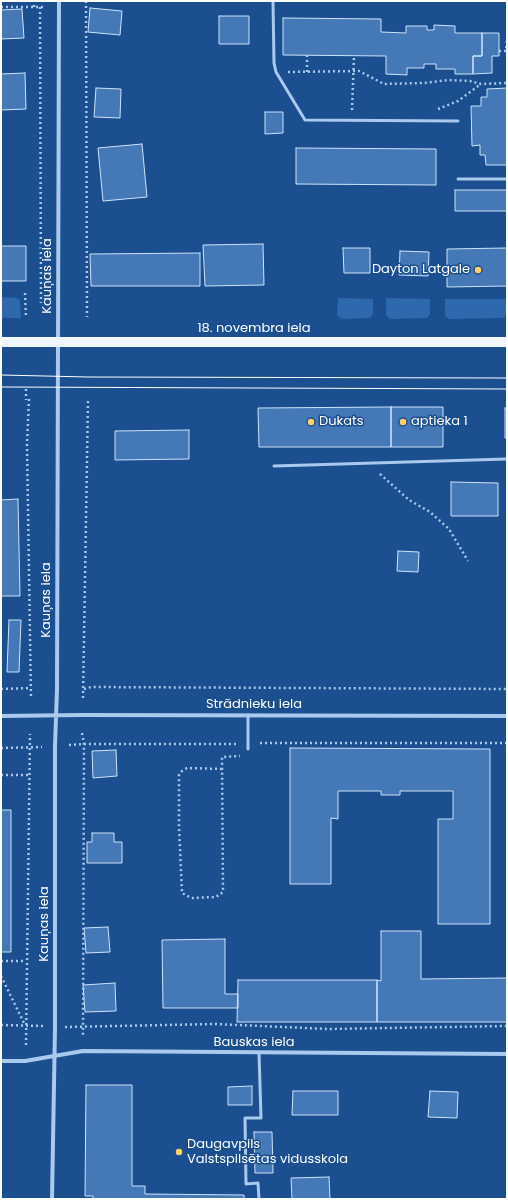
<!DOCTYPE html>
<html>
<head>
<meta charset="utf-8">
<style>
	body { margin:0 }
	#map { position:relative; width:508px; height:1200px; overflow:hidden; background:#1b4f8f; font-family:Poppins,sans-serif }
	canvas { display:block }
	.frame { position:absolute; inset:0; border:2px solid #fff; pointer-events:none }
</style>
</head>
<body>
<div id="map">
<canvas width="508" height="1200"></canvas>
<div class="frame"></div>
</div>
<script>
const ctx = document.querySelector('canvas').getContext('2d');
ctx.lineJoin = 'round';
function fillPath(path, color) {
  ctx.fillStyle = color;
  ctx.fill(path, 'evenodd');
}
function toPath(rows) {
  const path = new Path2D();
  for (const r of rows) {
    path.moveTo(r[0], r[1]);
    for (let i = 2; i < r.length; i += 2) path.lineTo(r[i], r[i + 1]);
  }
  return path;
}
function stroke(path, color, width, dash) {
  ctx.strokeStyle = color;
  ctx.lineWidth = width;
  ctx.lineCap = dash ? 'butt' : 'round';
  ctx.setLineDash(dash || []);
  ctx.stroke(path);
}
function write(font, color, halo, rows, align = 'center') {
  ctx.font = font + ' Poppins,sans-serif';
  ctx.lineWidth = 3;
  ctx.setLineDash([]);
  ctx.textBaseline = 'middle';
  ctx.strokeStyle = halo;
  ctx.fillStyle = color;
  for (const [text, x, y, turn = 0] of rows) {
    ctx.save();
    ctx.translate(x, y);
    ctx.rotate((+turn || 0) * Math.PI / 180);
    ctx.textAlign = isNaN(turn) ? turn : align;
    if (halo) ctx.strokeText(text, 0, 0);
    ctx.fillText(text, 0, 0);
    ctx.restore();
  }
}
fillPath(toPath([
	[1,297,17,298,20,300,21,318,1,318],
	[338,298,373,299,373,314,370,318,342,319,337,315],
	[386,298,430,299,430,314,427,318,390,319,386,315],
	[445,299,506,299,506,316,503,318,449,319,445,316]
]), '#2e69ad');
const building = toPath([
	[90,8,122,11,120,35,88,32,90,8],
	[22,9,24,38,1,39,1,10,22,9],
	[219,16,249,16,249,44,219,44,219,16],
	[283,18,381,19,381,32,406,33,406,26,427,26,427,30,434,30,434,25,455,26,455,33,482,33,482,56,473,56,473,74,455,74,455,69,436,69,436,64,424,64,424,68,407,68,407,75,386,74,386,56,283,55,283,18],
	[482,33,499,33,499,56,492,56,492,73,473,74,473,56,482,56,482,33],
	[25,73,26,109,1,110,1,74,25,73],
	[96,88,121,89,120,118,94,117,96,88],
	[507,88,507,165,486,165,485,155,480,155,480,145,472,146,471,106,481,106,481,97,487,97,487,89,507,88],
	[265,112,283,112,283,133,265,134,265,112],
	[142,144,147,197,103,201,98,148,142,144],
	[296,148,436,149,436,185,296,184,296,148],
	[455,190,507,190,507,211,455,211,455,190],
	[263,244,264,285,205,286,203,245,263,244],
	[1,246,26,246,26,281,1,281,1,246],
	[343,248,370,248,370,273,344,273,343,248],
	[507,248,507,286,447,287,447,249,507,248],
	[400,251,429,252,428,276,399,275,400,251],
	[200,253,200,286,91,286,90,254,200,253],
	[391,407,391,447,259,447,258,408,391,407],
	[391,407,443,407,443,447,391,447,391,407],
	[505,408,507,408,507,438,505,438,505,408],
	[189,430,189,459,115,460,115,431,189,430],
	[451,482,498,483,498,516,451,516,451,482],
	[18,499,20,596,1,596,1,500,18,499],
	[398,551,419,552,418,572,397,571,398,551],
	[9,620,21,620,19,672,7,672,9,620],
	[290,748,490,749,490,924,438,924,438,819,453,819,453,791,400,791,400,795,381,795,381,791,338,791,338,819,331,818,331,884,290,884,290,748],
	[116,750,117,776,93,778,92,751,116,750],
	[1,810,11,810,11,952,1,952,1,810],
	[92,833,114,833,114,842,122,842,122,863,87,863,87,842,92,842,92,833],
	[108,927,110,952,86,953,84,928,108,927],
	[381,931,421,931,421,979,507,978,507,1022,377,1022,377,980,381,981,381,931],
	[225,939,225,994,238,994,238,1008,163,1008,162,940,225,939],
	[238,980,377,980,377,1022,237,1022,238,980],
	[115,983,116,1011,85,1012,83,985,115,983],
	[86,1085,132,1085,132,1186,145,1186,145,1194,244,1195,244,1199,93,1199,93,1196,85,1196,86,1085],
	[252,1086,252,1105,228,1105,228,1087,252,1086],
	[293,1091,338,1091,338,1115,292,1115,293,1091],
	[430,1091,458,1092,457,1118,428,1117,430,1091],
	[254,1132,272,1132,273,1173,255,1173,254,1132],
	[329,1177,330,1199,292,1199,291,1178,329,1177]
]);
fillPath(building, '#4478b7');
stroke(building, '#cfe3fa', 1);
stroke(toPath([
	[86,1,87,317],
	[1,7,45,7],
	[34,7,34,1],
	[40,7,41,303],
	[499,51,506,51,507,38],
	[307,55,307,72],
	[288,72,359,71,384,84,424,83,448,80,470,81,481,84,507,83],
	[438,109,458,101,481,84],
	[352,110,354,56],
	[25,293,26,318],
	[26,389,26,400],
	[29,399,27,445,31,699],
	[380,474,409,500,430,512,449,529,468,561],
	[1,689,30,688],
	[84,689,91,687,507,689],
	[83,698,88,400],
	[82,733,84,744,83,1036],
	[260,743,507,743],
	[69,745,84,744,237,744],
	[1,748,42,747],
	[222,769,187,768,182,771,179,775,179,826,182,893,191,898,216,897,223,892,222,757,240,756],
	[1,775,29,775],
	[1,961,26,961],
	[1,976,24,1023],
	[1,1025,44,1026],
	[65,1027,215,1024,329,1029,507,1026],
	[26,1045,30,734]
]), '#a9c9ee', 2.5, [2, 3]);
stroke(toPath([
	[273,1,274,63,276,72,305,120,458,121],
	[458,179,507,179],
	[274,466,507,459],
	[248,715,248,749],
	[259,1199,258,1183,246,1184,245,1118,261,1118,259,1053]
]), '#a9c9ee', 3);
stroke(toPath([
	[1,716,82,715,507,716],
	[1,1061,25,1061,83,1051,507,1054],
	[52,1199,55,1027,55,746,57,689,59,1]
]), '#a9c9ee', 4);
stroke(toPath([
	[1,342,507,342]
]), '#f0f6ff', 10);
stroke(toPath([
	[1,375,88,377,507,378],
	[1,387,507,389]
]), '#fff', 1);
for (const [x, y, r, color] of [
	[478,270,4,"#ffd166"],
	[311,422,4,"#ffd166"],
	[403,422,4,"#ffd166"],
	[179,1152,4,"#ffd166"]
]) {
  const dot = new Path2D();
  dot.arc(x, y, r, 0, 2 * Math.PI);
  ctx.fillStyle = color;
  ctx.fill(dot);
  stroke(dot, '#1b4f8f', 1.5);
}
write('13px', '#fff', '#1b4f8f', [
	["Dayton Latgale",470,270,"right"],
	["Dukats",319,422],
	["aptieka 1",411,422],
	["Daugavpils",187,1145],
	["Valstspilsētas vidusskola",187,1160]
], 'left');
write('13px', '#fff', '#1b4f8f', [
	["Kauņas iela",48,276,-90],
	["18. novembra iela",254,329],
	["Kauņas iela",47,600,-90],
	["Strādnieku iela",254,705],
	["Kauņas iela",45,924,-90],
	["Bauskas iela",254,1043]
]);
</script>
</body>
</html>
